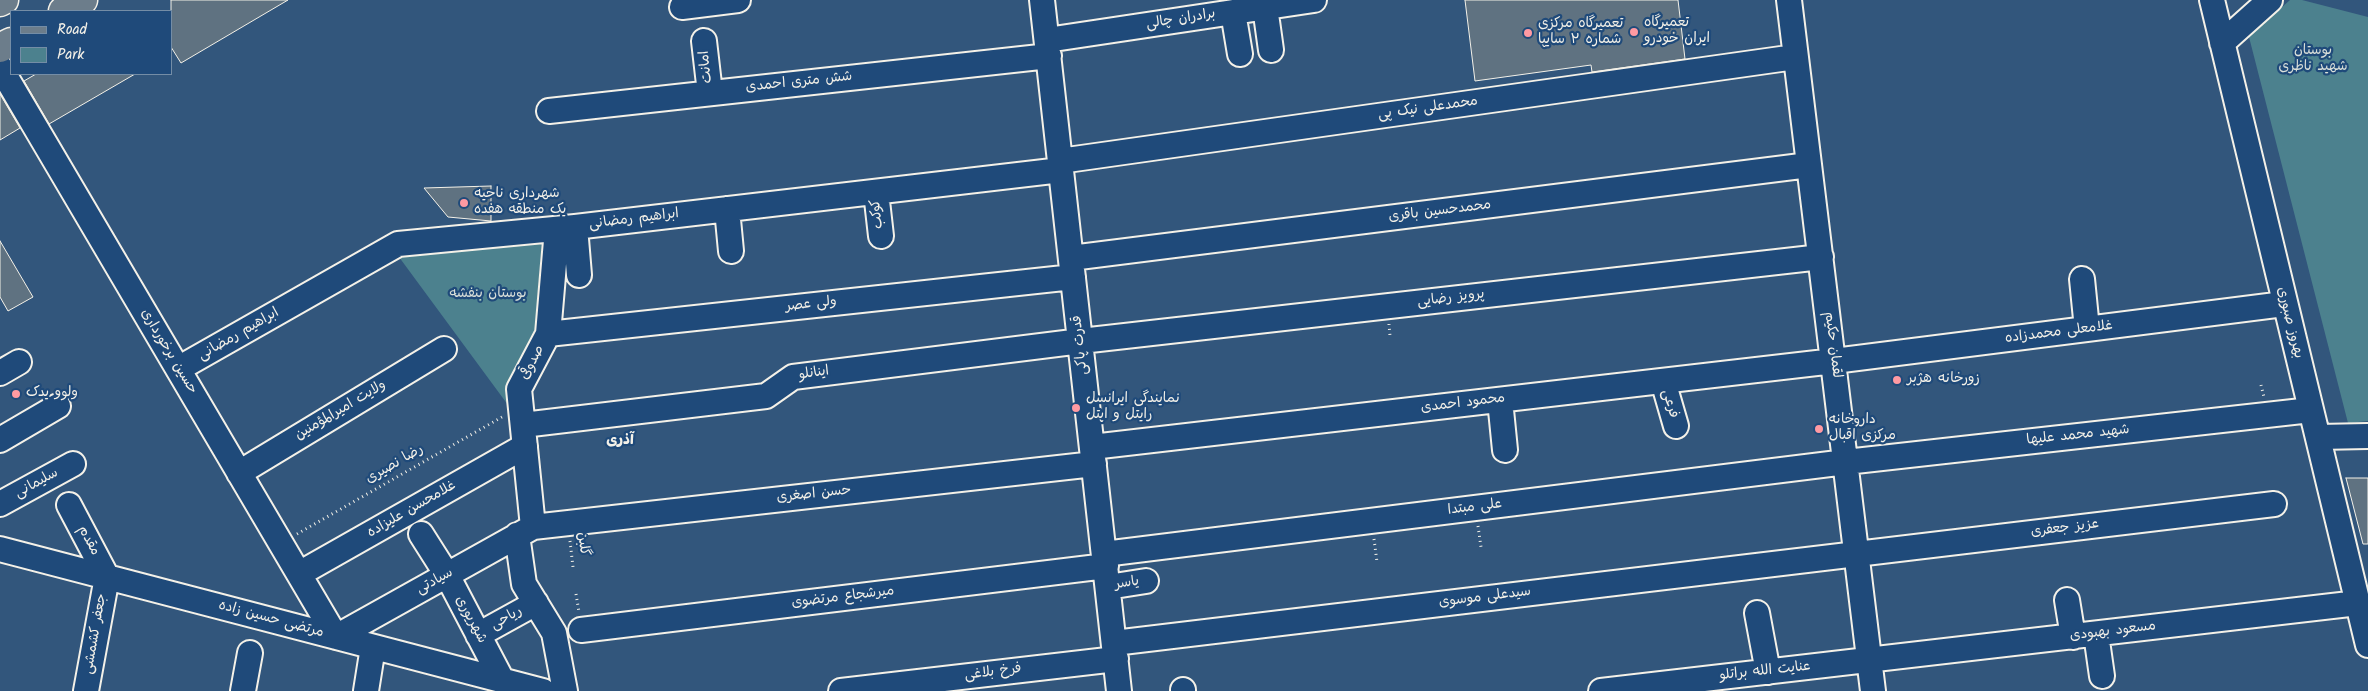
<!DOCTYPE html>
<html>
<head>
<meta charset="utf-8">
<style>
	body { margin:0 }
	#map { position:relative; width:2368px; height:691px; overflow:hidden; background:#32567c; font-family:Kalam,sans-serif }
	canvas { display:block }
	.legend { position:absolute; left:10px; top:10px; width:162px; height:65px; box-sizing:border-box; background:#1f4a7a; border:1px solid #748da6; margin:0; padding:6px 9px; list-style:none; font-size:15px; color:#f4f1e8 }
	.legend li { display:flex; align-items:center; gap:10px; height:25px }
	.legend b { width:25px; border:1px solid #748da6 }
</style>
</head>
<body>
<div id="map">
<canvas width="2368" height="691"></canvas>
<ul class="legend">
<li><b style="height:6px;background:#6c7d8b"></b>Road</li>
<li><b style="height:14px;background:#4c818e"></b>Park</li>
</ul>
</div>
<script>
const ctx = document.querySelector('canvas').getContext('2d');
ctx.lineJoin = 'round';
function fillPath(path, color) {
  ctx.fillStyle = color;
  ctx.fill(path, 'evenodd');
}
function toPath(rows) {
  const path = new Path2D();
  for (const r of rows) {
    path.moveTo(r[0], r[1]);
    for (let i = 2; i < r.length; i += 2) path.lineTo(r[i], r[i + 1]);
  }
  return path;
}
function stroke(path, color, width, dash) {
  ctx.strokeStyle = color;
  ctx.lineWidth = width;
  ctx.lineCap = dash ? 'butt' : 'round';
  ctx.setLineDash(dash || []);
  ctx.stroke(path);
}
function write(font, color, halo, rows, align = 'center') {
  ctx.font = font + ' Kalam,"Playpen Sans Arabic",sans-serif';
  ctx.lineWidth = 4.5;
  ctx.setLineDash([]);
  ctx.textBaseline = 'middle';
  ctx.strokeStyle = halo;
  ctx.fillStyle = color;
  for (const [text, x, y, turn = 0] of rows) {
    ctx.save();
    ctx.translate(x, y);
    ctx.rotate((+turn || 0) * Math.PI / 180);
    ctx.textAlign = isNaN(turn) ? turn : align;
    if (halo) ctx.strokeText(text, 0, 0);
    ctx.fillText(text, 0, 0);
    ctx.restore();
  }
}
fillPath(toPath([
	[2290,0,2302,0,2368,17,2368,421,2348,423,2249,37],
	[542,241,535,329,508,405,399,257]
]), '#4c818e');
const building = toPath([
	[171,0,288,0,181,63,171,47,171,0],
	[1465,0,1678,0,1685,59,1592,72,1591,65,1475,81,1465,0],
	[36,74,135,74,49,124,24,81,36,74],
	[0,94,20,128,0,140,0,94],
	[491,186,491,221,448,217,424,188,491,186],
	[0,241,33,297,8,311,0,297,0,241],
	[2346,478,2368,478,2368,544,2363,544,2346,478]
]);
fillPath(building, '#5f7281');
stroke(building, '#f4f1e8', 1);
const minor = toPath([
	[1042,0,1119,691],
	[1789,0,1873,691],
	[2212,0,2368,645],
	[682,7,738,0],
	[1265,7,1271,50],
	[1233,12,1240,54],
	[1047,40,1314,0],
	[704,41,710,93],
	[2222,43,2270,0],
	[0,67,336,637,533,527,1094,464],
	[549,111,1049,56],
	[1060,161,1795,57],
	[876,192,881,236],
	[727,209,731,251],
	[575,227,579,275],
	[1071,258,1809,165],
	[2082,279,2087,329],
	[548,334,1073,277],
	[178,369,398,244,575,227,1061,170],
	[0,373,19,362],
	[1663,381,1676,426],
	[1500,400,1505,450],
	[523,425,766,396,793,377,1081,341,1821,257],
	[2318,437,2368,436],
	[0,440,58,406],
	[1092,447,1834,361,2284,304],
	[239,473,444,349],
	[0,504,73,464],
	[69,505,107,577],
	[533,527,519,389,548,334,557,229],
	[421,534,447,575,502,680],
	[517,535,524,584,554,633,565,691],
	[0,549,543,691],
	[1104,554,1846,462,2311,410],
	[299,574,525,446],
	[1108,587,1146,581],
	[2067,600,2073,637],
	[1757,613,1768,672],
	[581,630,1106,566],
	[2096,634,2102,676],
	[478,635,536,603],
	[1114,643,2274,504],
	[1183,690,1183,691],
	[86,691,107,577],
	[243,691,250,653],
	[366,691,373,647],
	[841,691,1116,659],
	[1601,691,2358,603]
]);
const major = toPath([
	[0,2,4,0],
	[63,11,83,0],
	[0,48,11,42]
]);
stroke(minor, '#f4f1e8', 28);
stroke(major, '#f4f1e8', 31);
stroke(toPath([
	[1389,324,1390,336],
	[2261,385,2264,397],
	[1478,526,1481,547],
	[297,534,502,417],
	[1374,539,1377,562],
	[570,541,573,567],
	[576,594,579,612]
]), '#f4f1e8', 3, [1, 4]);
stroke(minor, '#1f4a7a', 24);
stroke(major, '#6c7d8b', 28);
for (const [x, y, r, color] of [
	[1634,32,5,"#ff9aa2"],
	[1528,33,5,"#ff9aa2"],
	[464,203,5,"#ff9aa2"],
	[1897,380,5,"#ff9aa2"],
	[16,394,5,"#ff9aa2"],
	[1076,408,5,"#ff9aa2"],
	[1819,429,5,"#ff9aa2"]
]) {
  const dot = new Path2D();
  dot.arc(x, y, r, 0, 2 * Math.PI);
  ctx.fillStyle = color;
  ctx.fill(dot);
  stroke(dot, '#1f4a7a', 2);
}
write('14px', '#f4f1e8', '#1f4a7a', [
	["برادران چالی",1181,20,-9],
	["امانت",707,67,-96],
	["شش متری احمدی",799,83,-6],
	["محمدعلی نیک پی",1428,109,-8],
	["محمدحسین باقری",1440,212,-7],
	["کوکب",878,214,-96],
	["ابراهیم رمضانی",634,220,-7],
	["پرویز رضایی",1451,299,-7],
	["ولی عصر",811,305,-6],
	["بهروز صبوری",2289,323,76],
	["غلامعلی محمدزاده",2059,333,-7],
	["ابراهیم رمضانی",239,335,-30],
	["قدرت پاکی",1081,345,-96],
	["لقمان حکیم",1832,345,83],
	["حسین برخورداری",168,352,59],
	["صدوقی",533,363,-62],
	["اینانلو",814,374,-8],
	["محمود احمدی",1463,404,-7],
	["فرعی",1669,404,74],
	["ولایت امیرالمؤمنین",341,411,-31],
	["شهید محمد علیها",2078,436,-6],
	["رضا نصیری",395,465,-30],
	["سلیمانی",37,484,-29],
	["حسن اصغری",814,495,-6],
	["علی مبتدا",1475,508,-7],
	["غلامحسن علیزاده",412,510,-30],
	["عزیز جعفری",2065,529,-7],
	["مقدم",88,541,62],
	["گلبن",582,544,83],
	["سیادتی",435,582,-29],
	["یاسر",1127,584,-9],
	["میرشجاع مرتضوی",843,598,-7],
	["سیدعلی موسوی",1485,598,-7],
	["ریاحی",507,619,-29],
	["مرتضی حسین زاده",271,620,15],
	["شهریوری",470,620,62],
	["مسعود بهبودی",2113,632,-7],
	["جعفر کشمشی",96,634,-80],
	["عنایت الله براتلو",1765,672,-6],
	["فرخ بلاغی",993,673,-7]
]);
write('14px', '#f4f1e8', '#1f4a7a', [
	["تعمیرگاه",1644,24],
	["ایران خودرو",1644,40],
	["تعمیرگاه مرکزی",1538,25],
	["شماره ۲ سایپا",1538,41],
	["شهرداری ناحیه",474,195],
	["یک منطقه هفده",474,211],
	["زورخانه هژبر",1907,380],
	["ولوو یدک",26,394],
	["نمایندگی ایرانسل",1086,400],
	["رایتل و اپتل",1086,416],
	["داروخانه",1829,421],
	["مرکزی اقبال",1829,437]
], 'left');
write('14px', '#dbe0da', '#1f4a7a', [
	["بوستان",2313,52],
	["شهید ناظری",2313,68],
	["بوستان بنفشه",488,295]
]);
write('bold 15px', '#f4f1e8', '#1f4a7a', [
	["آذری",620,441]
]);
</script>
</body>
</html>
